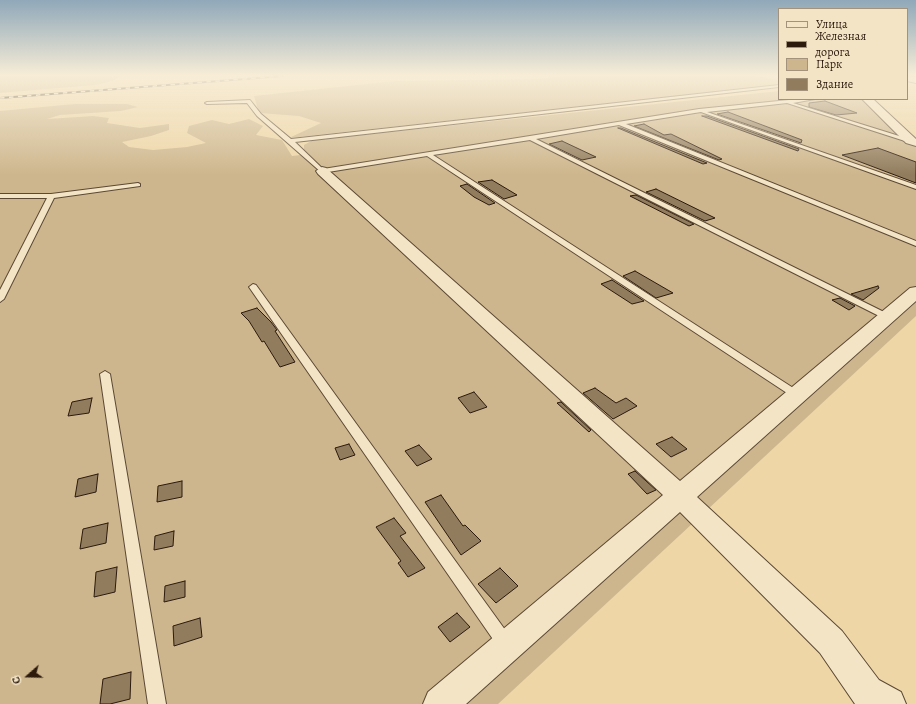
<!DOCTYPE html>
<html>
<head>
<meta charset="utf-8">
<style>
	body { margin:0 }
	#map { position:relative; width:916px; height:704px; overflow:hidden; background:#eed6a7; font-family:Alegreya,serif }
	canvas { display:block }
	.legend { position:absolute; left:778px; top:8px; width:130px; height:92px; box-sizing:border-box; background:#f4e4c6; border:1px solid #a4937c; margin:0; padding:5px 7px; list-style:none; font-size:12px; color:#2c1a0d }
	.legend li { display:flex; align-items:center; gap:8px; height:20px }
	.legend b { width:20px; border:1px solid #a4937c }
	.north { position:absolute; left:8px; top:656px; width:40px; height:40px; -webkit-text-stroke:3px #f4e4c6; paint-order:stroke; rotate:250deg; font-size:11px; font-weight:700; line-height:16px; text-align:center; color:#2c1a0d }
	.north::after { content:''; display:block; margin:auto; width:14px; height:18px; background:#2c1a0d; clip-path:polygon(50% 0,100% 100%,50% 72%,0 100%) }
</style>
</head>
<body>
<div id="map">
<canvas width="916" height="704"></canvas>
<ul class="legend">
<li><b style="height:5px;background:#f4e4c6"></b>Улица</li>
<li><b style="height:5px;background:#2c1a0d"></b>Железная дорога</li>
<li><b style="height:11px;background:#cdb68d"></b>Парк</li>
<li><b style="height:11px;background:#917c5d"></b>Здание</li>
</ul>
<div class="north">С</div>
</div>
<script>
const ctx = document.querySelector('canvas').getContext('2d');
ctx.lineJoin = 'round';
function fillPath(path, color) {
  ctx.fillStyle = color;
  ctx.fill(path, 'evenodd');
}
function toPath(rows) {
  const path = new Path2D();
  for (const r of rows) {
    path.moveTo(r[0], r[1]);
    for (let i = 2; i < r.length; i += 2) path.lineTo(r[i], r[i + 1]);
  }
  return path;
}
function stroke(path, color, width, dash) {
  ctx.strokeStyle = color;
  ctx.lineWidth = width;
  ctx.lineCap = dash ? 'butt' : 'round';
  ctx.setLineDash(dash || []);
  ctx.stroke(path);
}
fillPath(toPath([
	[0,76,120,76,113,81,95,85,0,93],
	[565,76,755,76,779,80,779,85,289,138,321,123,299,116,259,113,254,96,395,81,534,79],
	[779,91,779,99,872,99,916,138,916,316,498,704,0,704,0,111,74,104,127,104,138,107,121,111,60,115,47,119,93,116,109,118,107,123,140,128,169,124,169,130,151,136,122,142,129,147,153,150,187,147,206,143,187,133,189,126,212,120,229,124,249,119,263,126,256,135,282,140,292,156,309,154,304,151,304,145,313,140]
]), '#cdb68d');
const building = toPath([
	[825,101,857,113,836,115,809,107,809,103,825,101],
	[728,112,802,140,801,143,717,114,728,112],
	[702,116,707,116,799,149,798,151,702,116],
	[644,124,664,135,671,134,722,159,719,160,634,126,644,124],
	[618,128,621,128,707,163,703,164,618,128],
	[562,141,596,157,582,160,549,144,562,141],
	[878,148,916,162,916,183,842,155,878,148],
	[492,180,517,195,504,199,478,182,492,180],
	[467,184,495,203,489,205,474,197,460,186,467,184],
	[656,189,715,218,705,221,646,192,656,189],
	[636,195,694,224,689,226,630,196,636,195],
	[635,271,673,293,656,298,623,276,635,271],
	[612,280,644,301,632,304,601,284,612,280],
	[878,286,879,288,863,300,851,294,878,286],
	[840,298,855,306,849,310,832,300,840,298],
	[257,308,271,322,277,330,275,331,295,362,280,367,264,341,262,342,249,321,241,313,257,308],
	[595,388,616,403,626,398,637,406,613,419,583,393,595,388],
	[474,392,487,407,470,413,458,398,474,392],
	[92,398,89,413,68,416,72,402,92,398],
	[561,402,591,430,589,432,557,403,561,402],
	[672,437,687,449,671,457,656,444,672,437],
	[349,444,355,455,340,460,335,448,349,444],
	[419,445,432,459,417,466,405,451,419,445],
	[635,471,656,490,647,494,628,474,635,471],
	[98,474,96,492,75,497,78,479,98,474],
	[182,481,182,497,157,502,158,486,182,481],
	[441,495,463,526,465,525,481,541,461,555,425,502,441,495],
	[394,518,406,533,400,536,425,568,408,577,398,563,401,561,376,527,394,518],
	[108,523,106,543,80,549,83,529,108,523],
	[174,531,173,546,154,550,155,536,174,531],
	[117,567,115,592,94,597,96,572,117,567],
	[500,568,518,586,496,603,478,584,500,568],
	[185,581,185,597,164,602,165,586,185,581],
	[457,613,470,627,450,642,438,627,457,613],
	[200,618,202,637,174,646,173,626,200,618],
	[131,672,130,699,110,704,100,704,103,679,131,672]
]);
fillPath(building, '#917c5d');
stroke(building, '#2c1a0d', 1);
const service = toPath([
	[779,85,779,87,295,142,323,169,699,109,799,99,815,99,793,103,912,140,912,142,908,142,787,103,707,112,916,185,916,189,701,112,626,124,916,241,916,246,619,125,536,139,890,315,892,317,890,319,887,320,530,140,433,155,801,393,802,395,801,397,797,398,793,397,427,156,322,173,257,116,247,103,207,104,205,103,207,102,250,100,261,114,291,139,779,85],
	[138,183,140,184,140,186,54,198,4,299,0,302,0,290,47,198,0,198,0,194,51,194,138,183],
	[253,284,256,285,511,638,513,643,511,648,505,651,499,648,249,287,253,284],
	[105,371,110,374,166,704,148,704,100,374,105,371]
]);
const minor = toPath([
	[907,76,916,77,916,83,907,81,907,76],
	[862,99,873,99,916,139,916,146,906,143,862,99],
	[322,167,326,168,680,481,910,288,916,287,916,301,697,497,842,631,879,680,901,692,906,704,855,704,820,653,680,512,466,704,423,704,428,692,663,495,318,174,316,171,322,167]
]);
stroke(service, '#5c4934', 2);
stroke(minor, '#5c4934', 2);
fillPath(service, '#f4e4c6');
fillPath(minor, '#f4e4c6');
const rail = toPath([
	[0,98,283,76]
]);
stroke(rail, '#2c1a0d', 2);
stroke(rail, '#f4e4c6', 1.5, [4.5]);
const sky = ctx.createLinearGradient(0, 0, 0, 175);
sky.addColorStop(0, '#90a8b9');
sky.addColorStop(0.43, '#f7edd7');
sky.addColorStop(1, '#f7edd700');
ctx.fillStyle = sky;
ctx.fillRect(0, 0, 916, 175);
</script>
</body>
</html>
